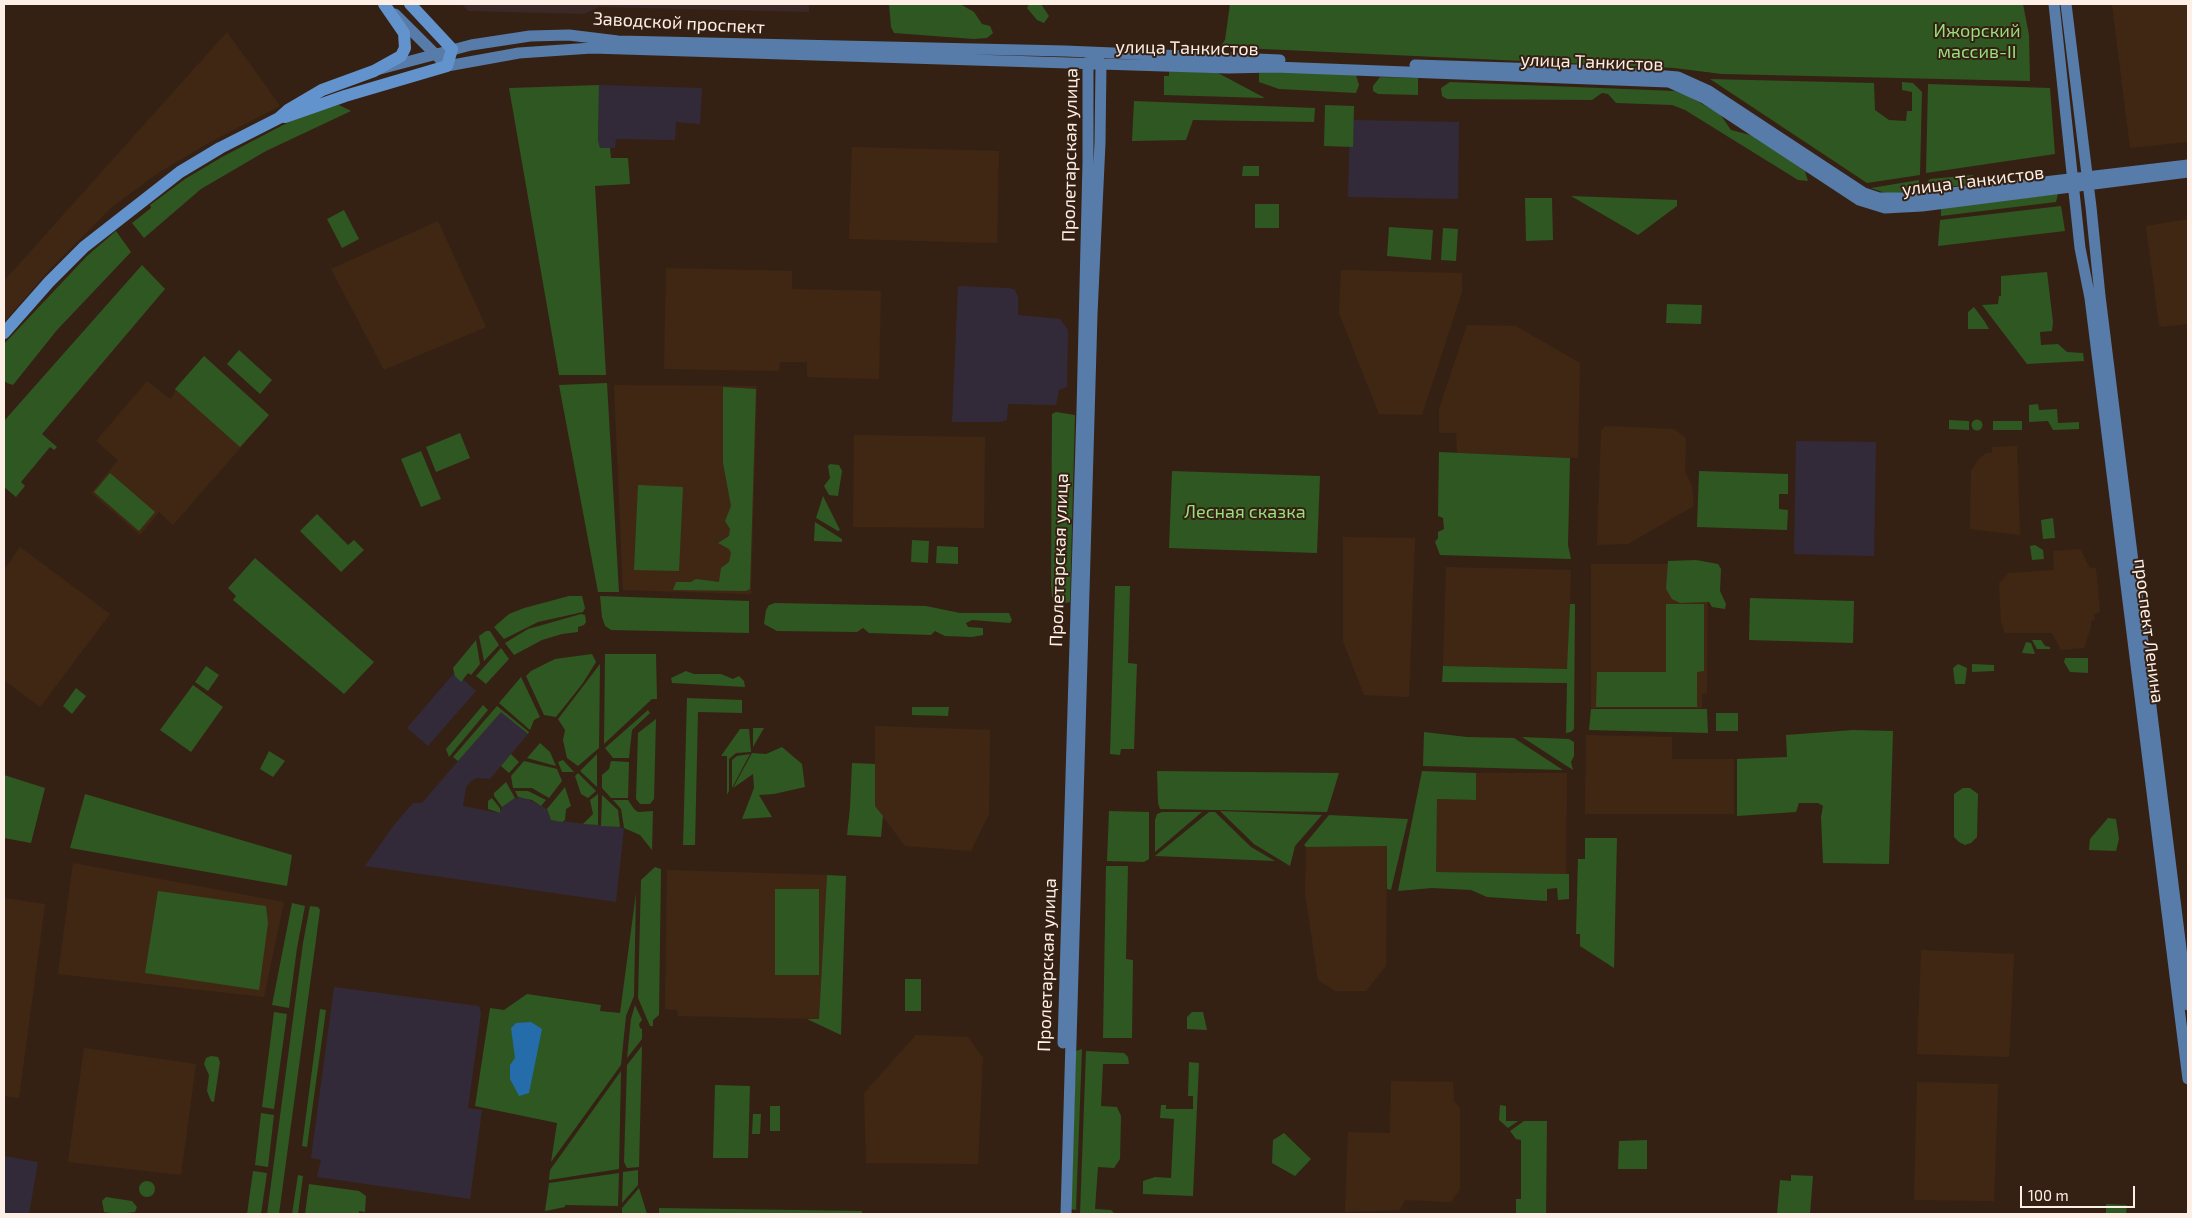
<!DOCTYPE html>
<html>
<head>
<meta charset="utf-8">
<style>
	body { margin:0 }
	#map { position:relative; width:2192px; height:1218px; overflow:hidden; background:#352113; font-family:"Exo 2",sans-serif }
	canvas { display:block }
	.frame { position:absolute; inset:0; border:5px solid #fdefe6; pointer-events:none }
	.scale { position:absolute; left:2020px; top:1186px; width:115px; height:22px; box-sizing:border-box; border:2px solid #fdefe6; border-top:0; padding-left:6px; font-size:15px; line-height:18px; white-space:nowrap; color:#fdefe6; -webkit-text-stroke:4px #352113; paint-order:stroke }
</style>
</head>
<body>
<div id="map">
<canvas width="2192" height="1218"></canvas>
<div class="frame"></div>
<div class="scale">100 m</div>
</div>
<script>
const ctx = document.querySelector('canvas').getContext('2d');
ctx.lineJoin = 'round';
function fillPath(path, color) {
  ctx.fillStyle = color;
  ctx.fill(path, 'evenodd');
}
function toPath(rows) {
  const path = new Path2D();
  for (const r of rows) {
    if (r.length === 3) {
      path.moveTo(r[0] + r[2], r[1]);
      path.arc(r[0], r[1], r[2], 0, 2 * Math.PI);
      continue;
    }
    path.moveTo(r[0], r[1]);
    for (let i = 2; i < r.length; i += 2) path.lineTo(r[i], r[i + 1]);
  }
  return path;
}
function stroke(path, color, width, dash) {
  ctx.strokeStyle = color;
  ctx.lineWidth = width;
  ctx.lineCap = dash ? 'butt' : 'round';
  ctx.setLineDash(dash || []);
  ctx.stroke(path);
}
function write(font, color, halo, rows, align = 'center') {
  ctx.font = font + ' "Exo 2",sans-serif';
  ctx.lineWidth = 4;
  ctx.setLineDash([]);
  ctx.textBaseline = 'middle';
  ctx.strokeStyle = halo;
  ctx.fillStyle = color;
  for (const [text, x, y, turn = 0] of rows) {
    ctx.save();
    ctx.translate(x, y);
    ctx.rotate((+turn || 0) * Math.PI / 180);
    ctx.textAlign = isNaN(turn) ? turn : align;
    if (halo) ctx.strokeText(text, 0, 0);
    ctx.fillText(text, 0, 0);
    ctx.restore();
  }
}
fillPath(toPath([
	[599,85,702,88,700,124,676,122,675,140,616,139,615,148,600,148,598,140],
	[1350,120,1459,122,1458,199,1348,197],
	[958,286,1009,288,1015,290,1018,297,1018,315,1060,319,1068,330,1067,387,1059,390,1056,405,1008,404,1007,420,1000,422,952,422],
	[1796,441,1876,442,1874,556,1794,554],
	[455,672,476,691,428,746,407,728],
	[501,711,528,734,490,779,477,778,471,781,466,787,463,806,499,813,502,807,515,798,526,798,547,809,551,820,624,828,616,902,365,866,394,825,413,803,422,803],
	[334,987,479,1006,481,1013,468,1108,482,1110,470,1199,317,1177,321,1160,311,1158],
	[4,1156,38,1162,29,1214,4,1214]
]), '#332a39');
fillPath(toPath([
	[2112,4,2188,4,2188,142,2130,148],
	[227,32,280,106,212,141,158,173,112,207,51,268,4,322,4,281],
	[852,147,999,151,997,243,849,239],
	[2188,219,2188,324,2162,327,2159,325,2146,226],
	[438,221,486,327,384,370,331,269],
	[666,268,792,271,792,289,881,291,879,379,807,377,807,362,780,362,779,371,664,369],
	[1341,270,1462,273,1462,292,1422,415,1379,414,1339,313],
	[1467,325,1516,326,1580,363,1578,458,1457,453,1456,433,1439,433,1439,409],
	[204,356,269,415,173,525,159,512,140,535,91,493,118,460,96,441,147,381,170,399,174,395,175,389],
	[614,385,757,386,751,594,623,590],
	[1605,426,1674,429,1686,438,1685,471,1692,486,1694,506,1628,544,1597,545,1601,431],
	[854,435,985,437,984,528,853,527],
	[2017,446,2020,535,1970,529,1971,471,1979,459,1986,453,1992,453,1992,447],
	[1343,537,1415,538,1409,697,1364,695,1343,641],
	[20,547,110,614,40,707,4,680,4,570],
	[2080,549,2090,568,2096,568,2100,612,2094,614,2095,620,2091,621,2091,627,2084,648,2061,650,2052,633,2005,633,2001,622,1999,583,2009,573,2054,570,2053,551],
	[1591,564,1708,564,1707,693,1702,694,1702,708,1591,708],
	[1446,567,1571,570,1568,669,1443,666],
	[875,726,990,730,989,814,971,851,905,846,875,806],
	[1586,735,1672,737,1672,759,1734,759,1734,814,1585,814],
	[1476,773,1567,773,1566,874,1435,872,1437,799,1476,800],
	[1387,846,1386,966,1366,991,1335,991,1318,980,1305,893,1306,847],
	[73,863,284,902,264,997,58,974],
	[667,870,827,875,819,1019,678,1016,677,1010,665,1009],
	[4,898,45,904,19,1098,4,1096],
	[1921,950,2014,954,2009,1057,1917,1054],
	[916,1035,968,1037,983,1058,978,1164,866,1163,864,1093],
	[84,1048,196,1064,181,1175,68,1162],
	[1391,1081,1453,1082,1454,1101,1460,1108,1460,1189,1451,1202,1405,1200,1400,1210,1345,1212,1348,1132,1390,1133],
	[1917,1082,1998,1084,1994,1201,1914,1200]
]), '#402714');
fillPath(toPath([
	[462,4,809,4,809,12,600,7,584,14,468,11]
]), '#3c2826');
fillPath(toPath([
	[889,4,960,4,974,12,982,24,990,26,993,33,987,38,974,39,894,33,891,27],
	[1029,4,1041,4,1049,16,1044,23,1037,20,1027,8],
	[1230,4,2023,4,2029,35,2030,81,1722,74,1674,68,1220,47,1225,40],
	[1169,71,1218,73,1265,98,1164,95,1164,76,1169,76],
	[1262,71,1356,75,1359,85,1356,93,1279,89,1259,82,1259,73],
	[1380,77,1418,78,1418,95,1378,94,1373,91,1373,86],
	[1710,79,1874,83,1875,110,1889,120,1906,121,1907,111,1912,111,1912,92,1902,90,1902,82,1913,83,1922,92,1920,175,1867,183],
	[1450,82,1675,91,1690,97,1720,114,1731,130,1754,136,1805,171,1808,181,1798,180,1685,110,1672,105,1616,103,1608,94,1602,93,1592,100,1447,99,1442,96,1441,88],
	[1928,84,2050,88,2055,154,1926,173],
	[599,85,598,140,600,148,610,148,611,158,628,158,630,184,595,186,606,375,559,375,509,88],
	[1134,101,1315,108,1314,122,1193,120,1186,140,1132,141],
	[339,105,351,111,266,151,201,189,144,238,132,223,151,208,150,205,185,179,222,157,283,125,314,111],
	[1325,105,1354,106,1353,147,1324,146],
	[1243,166,1259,166,1259,176,1242,176],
	[1973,175,1972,184,1931,189,1925,184,1930,179],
	[1919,180,1919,191,1888,194,1871,188],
	[2058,194,2056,202,1941,216,1941,207],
	[1571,196,1677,200,1677,206,1638,235],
	[1525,198,1552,198,1553,240,1526,241],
	[1255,204,1279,204,1279,228,1255,228],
	[2061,206,2065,231,1938,246,1940,220],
	[344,210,359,239,342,248,327,219],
	[1389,227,1433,230,1431,260,1387,256],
	[1443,228,1458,229,1456,261,1441,260],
	[116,231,131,252,57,330,13,385,7,383,4,380,4,344,87,256],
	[142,265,165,289,42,434,57,447,54,450,50,447,21,482,25,486,16,497,4,487,4,421],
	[2047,272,2053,322,2052,331,2040,332,2041,345,2058,344,2067,352,2083,353,2084,361,2027,364,1982,305,1998,304,1999,296,2001,296,2001,276],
	[1667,304,1702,305,1701,324,1666,323],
	[1974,307,1985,322,1989,329,1968,329,1968,312],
	[239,350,272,380,260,394,227,364],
	[204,356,269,415,240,447,175,389],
	[607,383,619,592,598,592,559,385],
	[723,387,756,389,750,589,746,591,673,590,676,582,691,582,696,579,719,582,721,568,729,562,731,553,729,549,718,543,729,536,730,529,725,521,731,506,723,463],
	[2038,404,2039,410,2057,409,2058,423,2079,422,2079,429,2053,430,2048,421,2029,422,2029,405],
	[1056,412,1075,415,1070,602,1066,603,1052,597,1051,585,1052,414],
	[1977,425,5.5],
	[1949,420,1969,421,1969,430,1949,429],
	[1993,421,2022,421,2022,430,1993,430],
	[460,433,470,458,436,472,426,447],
	[421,451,441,499,421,507,401,459],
	[1439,452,1570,458,1568,545,1571,559,1440,555,1435,542,1438,538,1438,532,1444,529,1443,518,1438,516],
	[830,464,839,465,842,471,838,496,829,495,824,486,830,478,828,466],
	[1172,471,1320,476,1317,553,1169,548],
	[1699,471,1788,474,1788,494,1779,494,1779,509,1788,510,1787,530,1697,527],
	[110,473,155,512,139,531,94,492],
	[638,485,683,487,679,571,634,570],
	[823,496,840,530,838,531,816,518],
	[317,514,348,545,354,540,364,550,341,572,300,531],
	[2053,518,2055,538,2043,539,2041,520],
	[815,522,842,539,842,542,814,541],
	[912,540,929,541,928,563,911,562],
	[2035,545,2043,550,2044,559,2032,560,2030,546],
	[937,546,958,547,958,564,936,563],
	[255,558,374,662,344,694,233,600,236,596,228,588],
	[1696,560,1718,564,1721,569,1720,591,1726,604,1725,609,1712,607,1709,602,1680,603,1672,599,1666,589,1668,561],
	[1115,586,1130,586,1128,663,1137,664,1134,749,1121,749,1120,755,1110,754],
	[569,596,582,596,585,608,583,612,538,622,504,639,494,627,509,614,524,608],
	[600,596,749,601,749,633,611,630,605,626,602,617],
	[1750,598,1854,601,1853,643,1749,640],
	[775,603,926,606,960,613,1009,613,1012,620,1010,623,972,620,966,623,968,627,983,628,983,635,972,637,945,636,935,631,931,635,869,633,863,628,857,632,777,631,764,624,766,610,769,605],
	[1570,604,1575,604,1574,729,1571,732,1566,733,1567,683,1442,682,1443,666,1567,669],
	[1666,604,1704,604,1704,671,1697,672,1697,707,1596,707,1597,672,1666,672],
	[581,614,585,615,586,622,584,625,578,627,578,632,562,634,542,640,514,655,505,643,528,629],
	[486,631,490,631,499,645,484,661,479,636],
	[476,640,480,664,471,675,468,673,461,682,455,676,453,668],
	[2032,640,2041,640,2045,646,2050,647,2050,649,2037,649],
	[2026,642,2031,643,2035,654,2022,653],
	[501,648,509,659,486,684,476,676],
	[592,654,596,662,583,683,556,717,544,715,526,676,531,671,555,659],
	[605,654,656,654,657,699,652,699,604,744],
	[2065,658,2088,658,2088,673,2070,672,2064,662],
	[600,664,599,748,578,766,567,758,563,740,565,730,558,719],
	[1958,664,1967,668,1965,684,1955,684,1953,668],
	[1972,664,1994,665,1994,671,1972,672],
	[206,666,219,675,208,691,195,682],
	[686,671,694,674,721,674,733,679,739,676,744,681,745,687,672,683,671,678],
	[521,677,540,717,534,720,530,730,499,703],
	[193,685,223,707,191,752,160,730],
	[76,688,86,696,72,714,63,706],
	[687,698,742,700,742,713,698,712,695,845,683,845],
	[483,705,488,710,449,757,446,749],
	[497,706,529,732,528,734,501,712,458,761,453,757],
	[912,707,949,707,948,716,912,715],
	[1591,709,1707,709,1708,733,1589,730],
	[648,710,650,713,632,730,629,758,613,758,605,748],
	[1716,713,1738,713,1738,731,1716,731],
	[656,719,654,799,650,804,640,804,636,799,638,733],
	[753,728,764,728,753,747],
	[740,729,749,729,751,752,736,753,729,759,729,791,727,795,727,756,721,756],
	[1853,730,1893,731,1889,864,1823,863,1821,817,1823,806,1818,803,1799,803,1796,812,1737,816,1737,759,1787,757,1786,735],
	[1424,732,1467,737,1514,738,1563,770,1423,766],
	[1522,737,1569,739,1574,742,1574,756,1571,762,1573,770],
	[540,743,550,752,556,766,527,758],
	[782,747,802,764,805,787,774,794,759,795,772,817,742,819,754,788,753,774,733,788,752,753,766,754],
	[269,751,285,761,273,777,260,769],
	[511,754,519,762,509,773,501,766],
	[597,754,597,787,580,771],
	[750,754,732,788,732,760,737,756],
	[563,760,574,772,562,772,558,762],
	[524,761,557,769,562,781,549,798,532,788,513,788,511,776],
	[611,761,629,762,628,798,611,798,602,788,602,775,609,769],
	[852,763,875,764,875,806,883,816,881,837,847,835,850,808],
	[1157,771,1339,773,1327,812,1160,809,1158,803],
	[1422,771,1476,773,1476,800,1437,799,1436,872,1569,874,1569,899,1558,900,1557,888,1547,889,1547,901,1487,897,1471,890,1432,888,1398,891],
	[578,773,596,791,588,798,581,794,575,776],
	[4,775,45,788,31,843,4,838],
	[506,782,515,798,502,807,494,796,494,793],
	[565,787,571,806,566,809,565,820,562,822,551,820,547,809],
	[1963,788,1970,788,1978,794,1977,837,1971,843,1965,845,1959,842,1954,837,1954,794],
	[515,791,528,791,546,800,541,806,532,800,518,797],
	[85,794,292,855,287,886,70,848],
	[598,794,598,825,583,824,593,814,590,800],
	[602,795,618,810,620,827,601,826],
	[492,798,500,808,500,813,488,809,488,801],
	[613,800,628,800,634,809,638,812,653,811,652,850,640,835,624,828,621,809],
	[1109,811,1149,812,1149,859,1144,862,1107,861],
	[1220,811,1322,815,1295,846,1290,866,1254,844],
	[1162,812,1202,812,1155,852,1155,820,1157,814],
	[1209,812,1215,812,1251,847,1275,861,1155,856],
	[1329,815,1408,819,1391,890,1387,889,1387,846,1306,847,1304,845],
	[2108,818,2116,819,2119,839,2116,851,2089,850,2090,839],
	[1585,838,1617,838,1614,968,1580,946,1580,934,1576,934,1578,859,1585,859],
	[1106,866,1128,866,1126,959,1133,960,1132,1038,1103,1038],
	[655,867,661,869,659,1015,653,1020,653,1026,650,1026,638,998,641,880],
	[827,875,846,876,841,1035,807,1019,819,1019],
	[775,889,819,889,819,975,775,975],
	[158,891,266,906,268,923,259,990,145,973],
	[636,893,634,996,626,1016,621,1065,551,1162,557,1123,475,1106,490,1008,504,1010,527,994,601,1005,600,1011,620,1013],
	[292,903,305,906,297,948,289,1008,272,1005],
	[310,906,318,907,320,910,279,1214,267,1214,303,943],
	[905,979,921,979,921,1011,905,1011],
	[635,1005,642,1020,639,1024,640,1028,642,1029,642,1039,627,1058,631,1019],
	[320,1009,326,1010,307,1147,302,1146],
	[274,1012,287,1014,274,1109,262,1107],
	[1192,1012,1203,1012,1207,1030,1187,1029,1187,1017],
	[642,1046,639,1167,627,1168,624,1162,627,1065],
	[1082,1049,1076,1210,1071,1209,1076,1051],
	[1086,1051,1124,1053,1128,1057,1129,1064,1103,1064,1101,1106,1117,1107,1121,1116,1120,1159,1114,1168,1098,1167,1095,1209,1111,1210,1115,1214,1080,1214],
	[211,1056,218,1057,220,1062,214,1102,211,1101,207,1091,209,1075,204,1064,206,1058],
	[1189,1062,1199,1063,1193,1196,1143,1194,1143,1181,1155,1177,1171,1178,1174,1119,1160,1118,1161,1105,1166,1105,1166,1109,1193,1109,1193,1096,1188,1096],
	[621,1071,619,1169,549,1180,550,1170],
	[715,1085,750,1086,748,1158,713,1158],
	[1500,1105,1506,1106,1506,1121,1518,1121,1508,1128,1499,1120],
	[770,1106,780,1106,780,1131,770,1131],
	[261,1113,274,1115,268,1167,255,1165],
	[753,1114,761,1114,760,1134,752,1134],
	[1524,1121,1547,1121,1546,1214,1516,1214,1516,1199,1521,1199,1521,1140,1516,1139,1510,1131],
	[1284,1133,1311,1159,1295,1176,1272,1163,1273,1140],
	[1647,1140,1647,1169,1618,1169,1619,1141],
	[638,1170,638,1185,622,1203,623,1172],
	[253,1171,267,1173,261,1214,247,1214],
	[619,1173,618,1206,565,1205,565,1207,545,1211,549,1183],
	[298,1175,303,1176,298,1214,292,1214],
	[1791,1175,1813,1176,1810,1214,1777,1214,1780,1180,1791,1181],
	[147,1189,8],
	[309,1184,359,1191,366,1196,365,1212,359,1211,359,1214,305,1214],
	[639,1188,647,1214,622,1214,622,1208],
	[106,1197,132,1201,137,1207,135,1212,119,1214,104,1212,102,1201],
	[2106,1204,2127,1205,2126,1214,2106,1214],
	[659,1208,862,1211,862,1214,659,1214]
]), '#2f5722');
fillPath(toPath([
	[531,1022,542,1029,529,1093,519,1096,510,1079,510,1065,515,1058,511,1028,516,1023]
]), '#246caa');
stroke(toPath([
	[2054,4,2080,248,2090,298,2188,1079],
	[2066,4,2091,207,2100,296,2188,1005],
	[395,14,447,66,519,53,592,48,1228,68,1275,67,1669,82,1704,98,1859,200,1885,208,1922,206,2188,172],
	[1415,65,1606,71,1678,77,1709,91,1864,193,1879,198,1909,198,2188,165],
	[380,69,471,45,530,36,569,35,618,41,1065,51,1280,60],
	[1063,1043,1082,410,1088,163,1088,64,1091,57],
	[1066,1214,1092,314,1100,143,1101,64,1097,58]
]), '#577ca9', 11);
stroke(toPath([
	[285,117,345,96,447,66,452,49,410,4],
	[4,333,49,282,84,247,180,172,220,148,279,118,288,110,322,90,374,71,401,56,405,48,404,33,384,4]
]), '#6393cd', 12);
write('18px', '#fdefe6', '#352113', [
	["Заводской проспект",679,23,3],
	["улица Танкистов",1187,48,1],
	["улица Танкистов",1592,62,2],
	["Пролетарская улица",1070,155,-89],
	["улица Танкистов",1973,181,-7],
	["Пролетарская улица",1059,560,-88],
	["проспект Ленина",2149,631,83],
	["Пролетарская улица",1047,965,-88]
]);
write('18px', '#96e07e', '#352113', [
	["Ижорский",1977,31],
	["массив-II",1977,52],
	["Лесная сказка",1245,512]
]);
</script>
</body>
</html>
